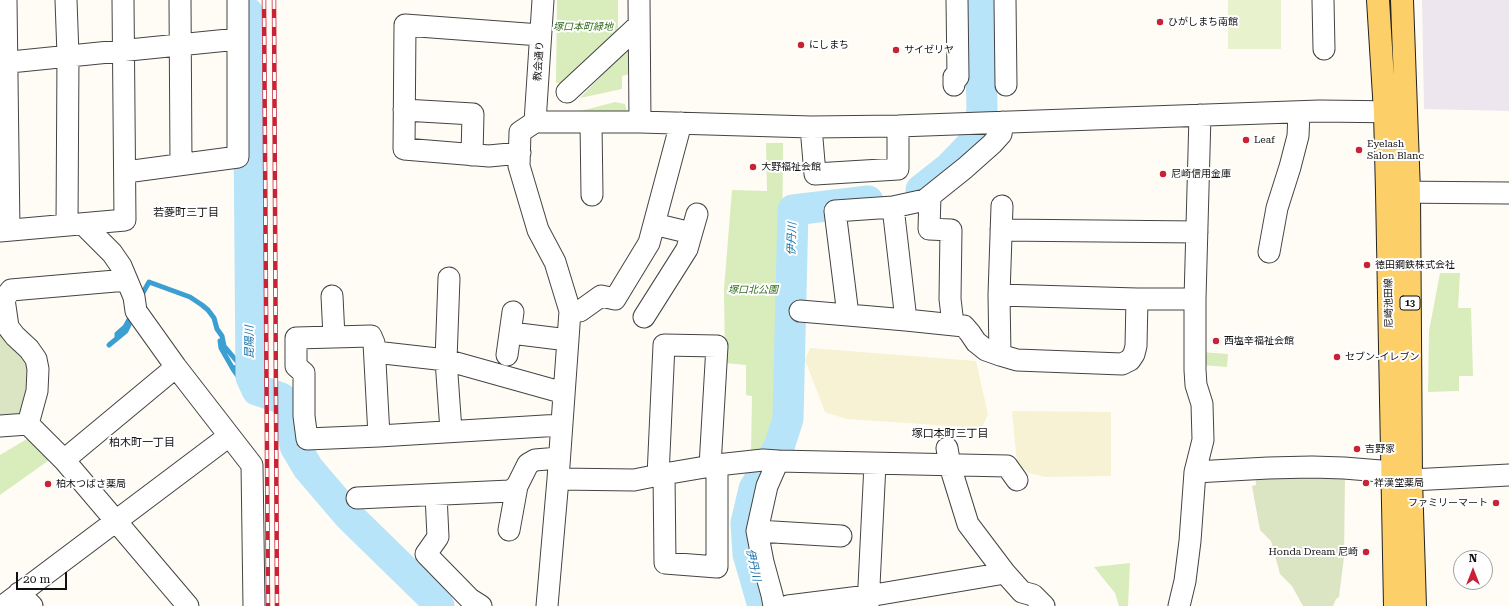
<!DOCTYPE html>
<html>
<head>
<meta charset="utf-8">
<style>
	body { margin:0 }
	#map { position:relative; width:1509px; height:606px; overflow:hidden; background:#fffcf5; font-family:"Roboto Serif",serif }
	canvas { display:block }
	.north { position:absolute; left:1453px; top:550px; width:40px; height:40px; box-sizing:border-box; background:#fff; border:1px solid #a0a0a0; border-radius:50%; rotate:0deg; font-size:11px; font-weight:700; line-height:16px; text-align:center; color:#111 }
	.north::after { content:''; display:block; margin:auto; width:14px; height:18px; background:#c82234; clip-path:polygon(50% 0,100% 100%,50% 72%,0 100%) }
	.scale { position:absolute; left:16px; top:572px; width:51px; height:18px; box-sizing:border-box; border:2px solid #111; border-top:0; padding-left:5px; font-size:12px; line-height:14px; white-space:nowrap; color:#111; -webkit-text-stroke:3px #fff; paint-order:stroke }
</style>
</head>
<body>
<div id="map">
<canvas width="1509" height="606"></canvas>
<div class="north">N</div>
<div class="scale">20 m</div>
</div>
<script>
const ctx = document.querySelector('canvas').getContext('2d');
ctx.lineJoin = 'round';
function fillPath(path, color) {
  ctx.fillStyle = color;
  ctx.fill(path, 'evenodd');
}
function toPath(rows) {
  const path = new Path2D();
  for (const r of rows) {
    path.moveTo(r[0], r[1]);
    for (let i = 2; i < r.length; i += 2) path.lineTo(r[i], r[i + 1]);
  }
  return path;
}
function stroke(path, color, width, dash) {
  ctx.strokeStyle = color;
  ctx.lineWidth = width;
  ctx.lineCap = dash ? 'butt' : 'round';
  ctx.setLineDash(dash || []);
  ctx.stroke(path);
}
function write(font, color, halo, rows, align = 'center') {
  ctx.font = font + ' "Roboto Serif","Noto Sans JP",serif';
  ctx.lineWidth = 4;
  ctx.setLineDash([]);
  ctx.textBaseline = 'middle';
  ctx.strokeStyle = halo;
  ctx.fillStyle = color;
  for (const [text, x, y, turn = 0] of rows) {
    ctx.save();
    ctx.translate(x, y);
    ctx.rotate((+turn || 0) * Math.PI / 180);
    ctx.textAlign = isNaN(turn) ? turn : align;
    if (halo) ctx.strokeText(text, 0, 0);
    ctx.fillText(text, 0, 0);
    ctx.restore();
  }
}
fillPath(toPath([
	[1422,0,1509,0,1509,111,1424,109]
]), '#eee6ef');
fillPath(toPath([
	[810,348,976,361,988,414,982,428,846,419,825,412,805,360],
	[1012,411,1111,412,1111,476,1045,477,1029,473,1017,464]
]), '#f7f2d3');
fillPath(toPath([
	[557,0,618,0,618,31,564,83,556,83],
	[632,43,630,74,622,76,622,89,580,98],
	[615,102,625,104,627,112,577,112],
	[766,143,783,143,781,374,778,434,769,452,751,453,752,396,746,395,746,365,725,363,724,289,732,190,767,191],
	[1440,273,1460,273,1458,308,1471,308,1473,376,1459,376,1459,391,1428,392,1429,331],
	[1202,352,1228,354,1227,367,1202,365],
	[32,436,52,458,0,495,0,455],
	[1130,563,1128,606,1119,606,1115,593,1094,567]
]), '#d8ecbc');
fillPath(toPath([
	[0,333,30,362,29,392,22,418,0,419],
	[1255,474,1345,475,1344,557,1339,597,1336,599,1333,606,1303,606,1292,586,1280,574,1271,541,1260,530,1252,486,1256,485]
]), '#dbe4c3');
fillPath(toPath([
	[1228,0,1281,0,1281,49,1228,49]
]), '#e8f3ce');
stroke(toPath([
	[140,298,149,282,190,297,202,305,208,310,214,318,217,329,222,336,224,346,240,365,233,369,240,379,246,385,257,390],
	[117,338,117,334,125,327,132,314],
	[220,341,221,348,233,369],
	[109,345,126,331,129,325]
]), '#3c9fd2', 5);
stroke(toPath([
	[248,13,251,377,257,390,281,398,288,403,291,410,291,422,295,446,308,468,349,516,430,595,439,606],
	[921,190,949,168,975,141,982,110,981,63,984,61,983,41,979,37,979,11,983,7,983,0],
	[763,606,748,554,746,523,754,489,779,447,788,419,793,210,868,201]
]), '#b7e4f8', 31);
const street = toPath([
	[6,0,9,230],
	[66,0,68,55,67,225],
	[180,0,181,164],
	[639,0,640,122],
	[1005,0,1006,85],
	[1323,0,1324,49],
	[0,63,238,39],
	[954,85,954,77,958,77,957,0],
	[567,92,639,25],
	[404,110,473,114,472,155],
	[535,122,543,0],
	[591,123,592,195],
	[811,127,815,174,898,169,898,126],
	[520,153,489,156,404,149,405,25,540,35],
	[126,172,238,157,238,0],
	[1392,192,1509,193],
	[930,196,929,229,951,230,950,299,953,324],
	[1002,206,999,295,1000,355,1017,360,1122,364,1130,360,1134,354,1136,346,1137,299],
	[893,207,906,320],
	[83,224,112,253,121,266,134,297,136,311,176,367,252,465,254,606],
	[654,224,691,233],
	[1001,230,1197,232],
	[0,231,125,220,123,0],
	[1269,252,1277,208,1290,167,1298,136,1299,113],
	[449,278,446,360,451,431],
	[999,295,1137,299,1195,299],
	[332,296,334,337],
	[570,311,580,311,601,296,615,299,649,243,681,123],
	[800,311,848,315],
	[644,317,687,249,697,214],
	[511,333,568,340],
	[375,352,446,360,564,393],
	[507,355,513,312],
	[1000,355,986,350,976,342,970,333,964,326,906,320,848,315,835,211,893,207,925,200,965,168,992,144,1001,134,1003,122],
	[28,424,37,391,38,369,36,359,29,349,15,336,8,327,4,299,11,290,127,280],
	[0,426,28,424,64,460,188,606],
	[379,436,374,343,371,336,296,338,296,366,304,373,304,416,307,439,379,436,561,425],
	[947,448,950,466,968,524,1005,573,1022,592,1033,595,1044,606],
	[64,460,176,367],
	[717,465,763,460,778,461],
	[1195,472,1268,468,1312,467,1344,468,1393,472,1411,480,1509,475],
	[658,476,664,345,717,346,710,466],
	[558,479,634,480,664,474,717,465,717,567,665,563,664,474],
	[436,495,438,537,426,554,470,599,481,606],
	[357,498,510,491,517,486,528,464,535,460,559,458],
	[509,530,517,486],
	[757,531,841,536],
	[19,593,32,606],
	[3,606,229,436],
	[547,606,558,479,570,311,555,262,538,230,519,166,520,132,535,122,640,122,811,127,898,126,1319,111,1402,112],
	[774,606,772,595,763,562,757,531,767,486,778,461,1007,466,1017,480],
	[788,606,868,596,1005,573],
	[868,606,875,464],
	[1179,606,1185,581,1190,541,1195,472,1203,440,1202,404,1196,385,1195,370,1195,299,1200,115]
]);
const primary = toPath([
	[1378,0,1385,112,1387,192,1395,606],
	[1402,0,1409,192,1411,480,1415,606]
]);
stroke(street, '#444', 23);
stroke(primary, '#222', 24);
stroke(street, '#fff', 21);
stroke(primary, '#fccf68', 22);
const rail = toPath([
	[264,0,268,606],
	[274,0,277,606]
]);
stroke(rail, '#c82234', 4.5);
stroke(rail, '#fff', 3, [9]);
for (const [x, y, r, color] of [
	[1160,22,4,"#c82234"],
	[801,45,4,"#c82234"],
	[896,50,4,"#c82234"],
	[1246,140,4,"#c82234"],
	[1359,150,4,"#c82234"],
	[753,167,4,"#c82234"],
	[1163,174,4,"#c82234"],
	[1367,265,4,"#c82234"],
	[1216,341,4,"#c82234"],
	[1337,357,4,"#c82234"],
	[1357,449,4,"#c82234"],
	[1366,483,4,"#c82234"],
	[48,484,4,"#c82234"],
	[1496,503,4,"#c82234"],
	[1366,552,4,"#c82234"]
]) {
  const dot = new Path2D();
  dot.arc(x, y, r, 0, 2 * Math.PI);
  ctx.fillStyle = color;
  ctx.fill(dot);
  stroke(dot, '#fff', 1.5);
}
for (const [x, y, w] of [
	[1410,303,20]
]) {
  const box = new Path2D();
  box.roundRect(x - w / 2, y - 7, w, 14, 3);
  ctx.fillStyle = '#fff';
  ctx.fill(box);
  stroke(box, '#111', 1);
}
write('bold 9px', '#111', null, [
	["13",1410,303]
]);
write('10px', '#111', '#fff', [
	["ひがしまち南館",1168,22],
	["にしまち",809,45],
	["サイゼリヤ",904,50],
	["Leaf",1254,140],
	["Eyelash",1367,144],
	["Salon Blanc",1367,156],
	["大野福祉会館",761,167],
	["尼崎信用金庫",1171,174],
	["徳田鋼鉄株式会社",1375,265],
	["西塩辛福祉会館",1224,341],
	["セブン-イレブン",1345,357],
	["吉野家",1365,449],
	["祥漢堂薬局",1374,483],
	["柏木つばさ薬局",56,484],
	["ファミリーマート",1488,503,"right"],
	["Honda Dream 尼崎",1358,552,"right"]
], 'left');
write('italic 10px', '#326d1d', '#fff', [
	["塚口本町緑地",583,27],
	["塚口北公園",753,290]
]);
write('10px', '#111', '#fff', [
	["教会通り",539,61,-86],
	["尼崎池田線",1389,303,-91]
]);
write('11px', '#111', '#fff', [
	["若菱町三丁目",186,213],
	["塚口本町三丁目",950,434],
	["柏木町一丁目",142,443]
]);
write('italic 11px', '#1471a9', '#fff', [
	["伊丹川",792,239,-88],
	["昆陽川",250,342,-90],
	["伊丹川",753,565,77]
]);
</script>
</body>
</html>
